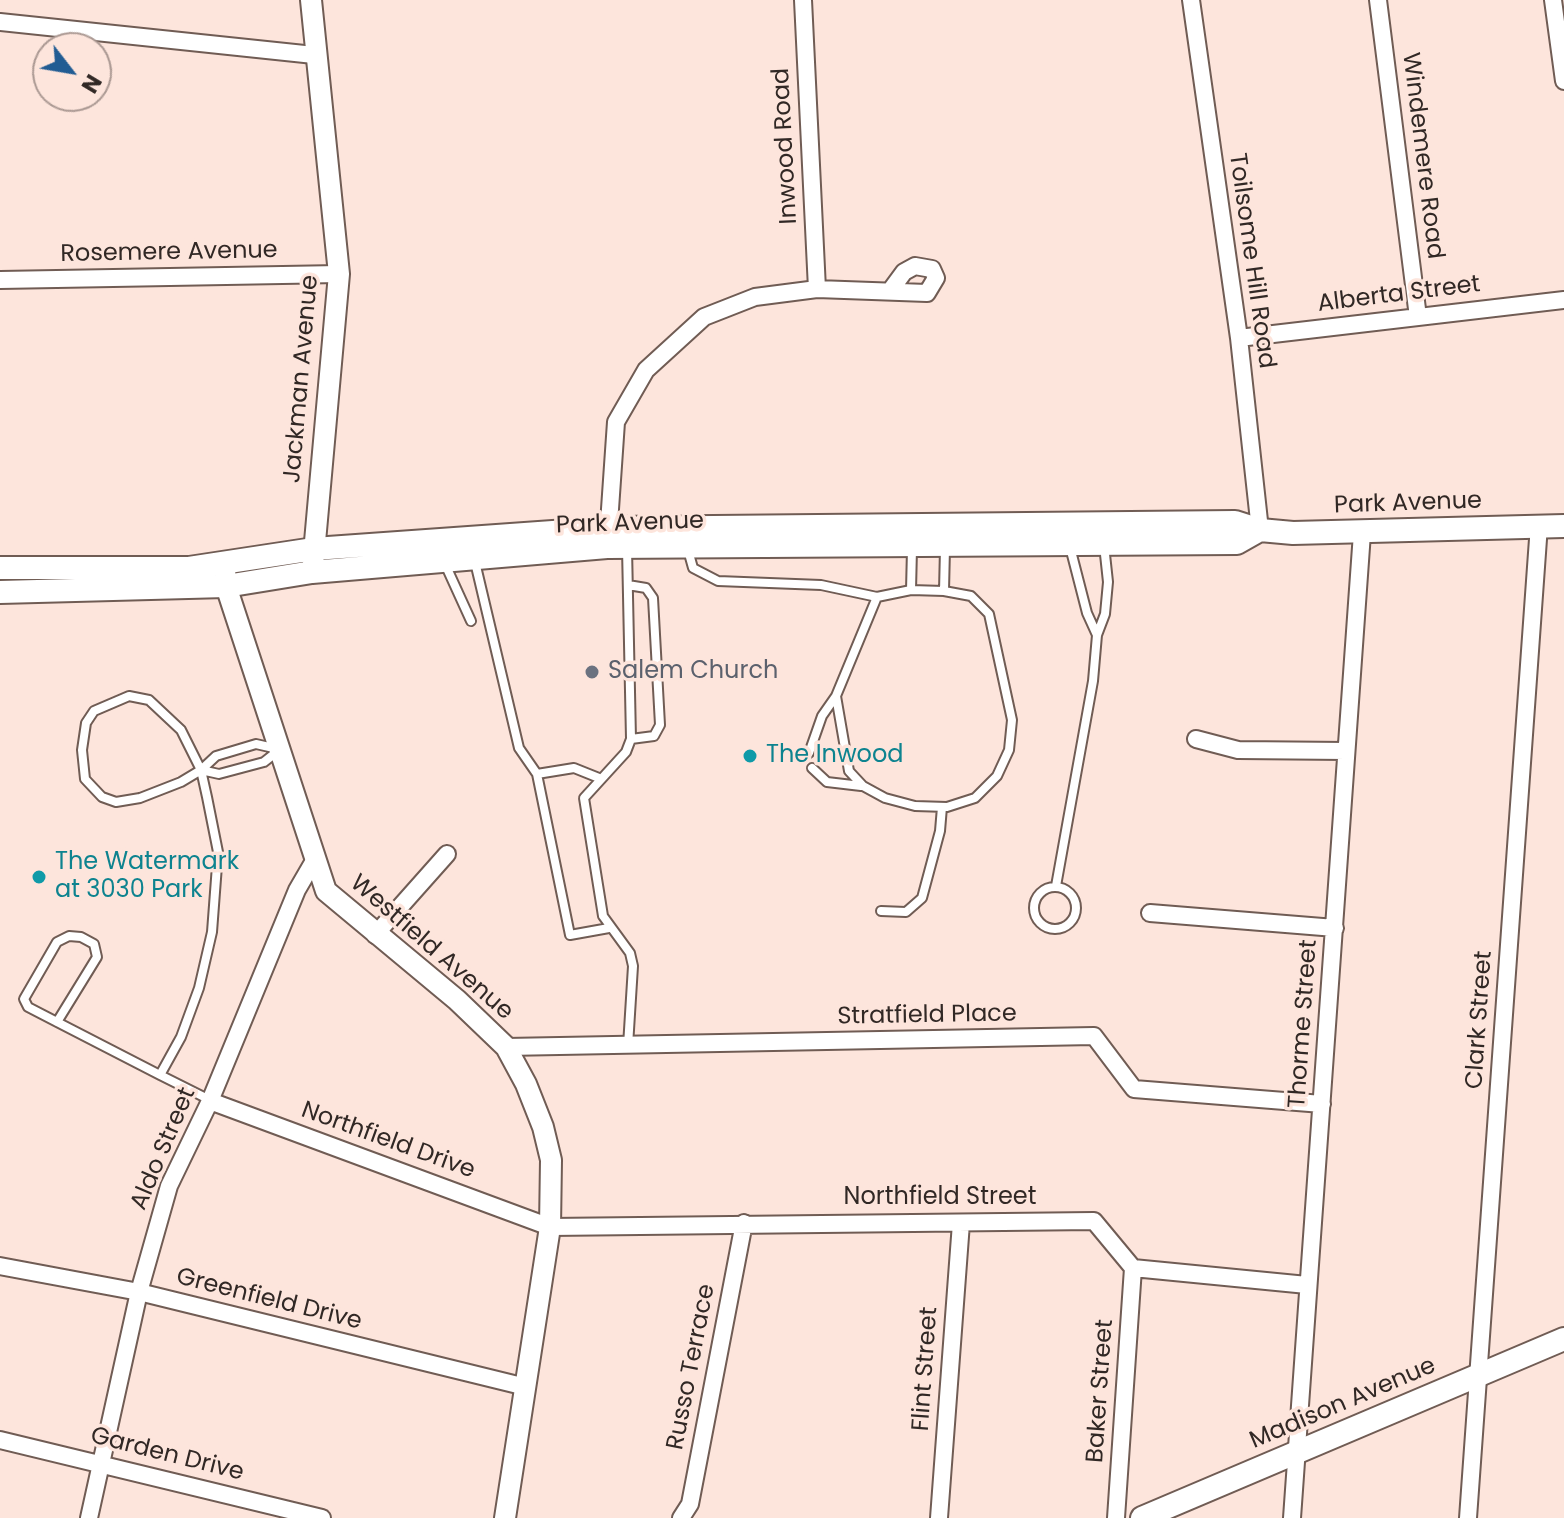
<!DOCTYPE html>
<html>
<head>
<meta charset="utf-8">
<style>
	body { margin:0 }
	#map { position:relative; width:1564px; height:1518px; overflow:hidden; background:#fde5dc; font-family:Poppins,sans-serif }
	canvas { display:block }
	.north { position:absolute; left:32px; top:32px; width:80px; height:80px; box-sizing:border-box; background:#fde5dc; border:2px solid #ab9993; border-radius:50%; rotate:121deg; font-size:22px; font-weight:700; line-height:32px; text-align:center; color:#312825 }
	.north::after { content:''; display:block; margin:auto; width:28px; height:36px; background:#215c93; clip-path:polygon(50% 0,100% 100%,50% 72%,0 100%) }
</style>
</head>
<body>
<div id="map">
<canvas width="1564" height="1518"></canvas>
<div class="north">N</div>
</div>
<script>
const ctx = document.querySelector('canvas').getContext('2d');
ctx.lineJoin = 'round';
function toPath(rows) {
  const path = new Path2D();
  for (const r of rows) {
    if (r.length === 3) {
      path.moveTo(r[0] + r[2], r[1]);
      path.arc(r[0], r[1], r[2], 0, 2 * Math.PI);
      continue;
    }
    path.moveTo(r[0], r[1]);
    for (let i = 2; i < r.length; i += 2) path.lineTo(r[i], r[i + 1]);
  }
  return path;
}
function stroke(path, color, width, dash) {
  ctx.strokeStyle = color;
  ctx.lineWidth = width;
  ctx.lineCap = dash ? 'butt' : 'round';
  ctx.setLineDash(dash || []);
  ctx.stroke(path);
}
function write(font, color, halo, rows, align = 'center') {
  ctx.font = font + ' Poppins,sans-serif';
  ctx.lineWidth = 7;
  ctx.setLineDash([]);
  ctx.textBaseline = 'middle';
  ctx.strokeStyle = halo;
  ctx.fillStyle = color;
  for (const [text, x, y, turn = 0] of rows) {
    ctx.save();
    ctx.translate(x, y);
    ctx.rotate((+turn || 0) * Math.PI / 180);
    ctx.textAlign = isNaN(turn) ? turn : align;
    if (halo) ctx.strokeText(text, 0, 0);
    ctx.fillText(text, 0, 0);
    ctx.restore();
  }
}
const service = toPath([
	[1070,547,1087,613,1097,635],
	[627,548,631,739,626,752,584,798,603,916,630,953,633,966,628,1046],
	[912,549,911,590,944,591,945,548],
	[688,550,693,568,718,581,821,585,877,597,911,590],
	[475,562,519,748,537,774],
	[445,564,471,621],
	[628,585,646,588,653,598,660,725,654,736,631,739],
	[877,597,836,696,849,771,863,786,885,798,915,806,947,807,975,798,997,776,1009,750,1012,720,989,614,971,596,944,591],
	[809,753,822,716,836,696],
	[812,768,827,782,861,786],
	[201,770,219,774,264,762,278,751],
	[599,778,574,768,537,774,570,935,609,928],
	[1056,886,1093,681,1097,635,1105,614,1108,582,1104,545],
	[1055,908,21],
	[881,911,906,912,922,898,940,831,942,807],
	[57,1022,97,957,94,944,81,937,69,936,57,942,24,999,28,1007,57,1022,160,1075,210,1100],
	[160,1075,181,1037,199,988,212,932,218,852,207,797,201,770,181,730,149,700,129,696,94,711,86,723,82,750,85,779,102,797,116,802,140,798,181,782,201,770,216,756,256,744,278,749]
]);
const minor = toPath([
	[803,0,817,289],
	[1191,0,1239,338,1260,530],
	[1378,0,1418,317],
	[1553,0,1564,81],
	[0,22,314,55],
	[0,280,339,274],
	[1239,338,1564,300],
	[608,538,616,422,646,370,704,317,755,297,817,289,927,293,936,278,932,269,915,266,904,272,890,291],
	[1196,739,1238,750,1346,751],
	[1150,913,1335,928],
	[375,935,447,854],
	[506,1047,1094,1036,1134,1089,1322,1104],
	[210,1101,550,1227,1094,1221,1133,1268,1307,1285],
	[0,1266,139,1292,526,1387],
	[0,1440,322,1518],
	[89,1518,139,1292,169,1186,210,1101,297,890,315,859],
	[681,1518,690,1504,744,1223],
	[939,1518,961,1223],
	[1116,1518,1133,1268],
	[1292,1518,1362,533],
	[1468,1518,1539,525]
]);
const tertiary = toPath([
	[311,0,339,274,313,564],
	[225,569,226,586,326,891,457,1000,506,1047,526,1084,543,1127,551,1160,550,1227,505,1518]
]);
const secondary = toPath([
	[0,568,189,568,314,549,609,528,1235,522,1260,530,1293,533,1564,526],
	[0,592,226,586,312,572,607,547,1237,543,1260,530],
	[1142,1518,1564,1339]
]);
stroke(service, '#705c54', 12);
stroke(minor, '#705c54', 20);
stroke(tertiary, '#705c54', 24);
stroke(secondary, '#705c54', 26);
stroke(service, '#fff', 8);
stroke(minor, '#fff', 16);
stroke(tertiary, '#fff', 20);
stroke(secondary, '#fff', 22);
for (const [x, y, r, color] of [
	[592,672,8,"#6b7280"],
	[750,756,8,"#0f9aa8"],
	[39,877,8,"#0f9aa8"]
]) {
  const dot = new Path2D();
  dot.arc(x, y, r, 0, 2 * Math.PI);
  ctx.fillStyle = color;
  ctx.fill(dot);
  stroke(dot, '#fde5dc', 3);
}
write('24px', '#312825', '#fde5dc', [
	["Inwood Road",786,146,-93],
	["Windemere Road",1422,156,83],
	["Rosemere Avenue",169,253,-1],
	["Toilsome Hill Road",1251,261,82],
	["Alberta Street",1399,295,-7],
	["Jackman Avenue",302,379,-85],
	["Park Avenue",1408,504,-2],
	["Park Avenue",630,524,-2],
	["Westfield Avenue",431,948,41],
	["Stratfield Place",927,1016,-1],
	["Clark Street",1480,1020,-86],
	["Thorme Street",1304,1024,-86],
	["Northfield Drive",388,1141,20],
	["Aldo Street",164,1149,-67],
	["Northfield Street",940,1198],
	["Greenfield Drive",269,1300,14],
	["Russo Terrace",692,1367,-79],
	["Flint Street",926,1369,-86],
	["Baker Street",1101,1391,-86],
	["Madison Avenue",1343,1404,-23],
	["Garden Drive",167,1455,14]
]);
write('24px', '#5b616d', '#fde5dc', [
	["Salem Church",608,672]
], 'left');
write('24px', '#0d838f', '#fde5dc', [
	["The Inwood",766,756],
	["The Watermark",55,863],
	["at 3030 Park",55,891]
], 'left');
</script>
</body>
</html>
